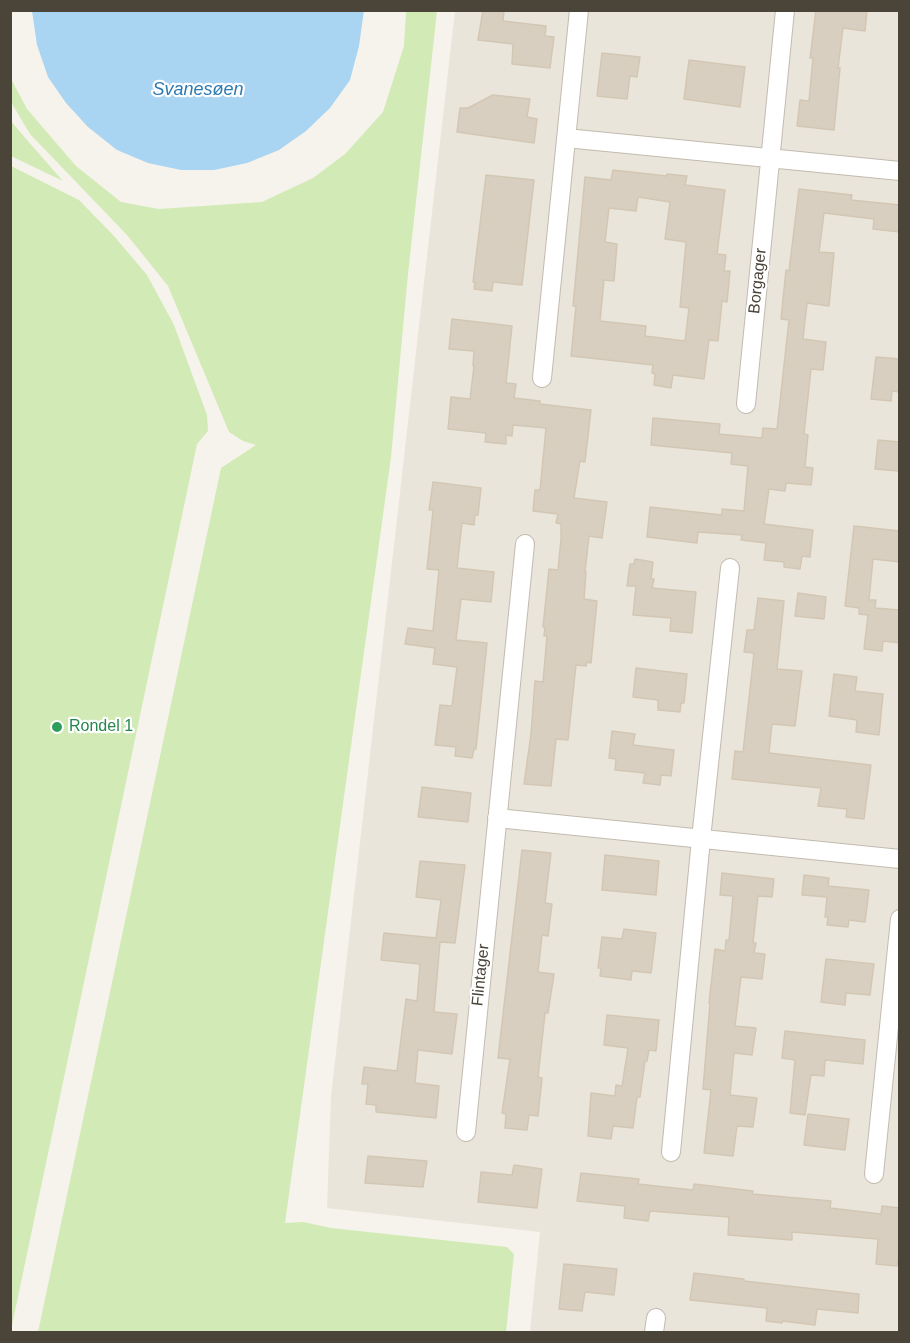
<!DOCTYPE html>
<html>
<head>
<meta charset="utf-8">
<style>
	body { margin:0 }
	#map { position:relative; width:910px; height:1343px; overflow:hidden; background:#f6f3ec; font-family:Helvetica,sans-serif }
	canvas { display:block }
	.frame { position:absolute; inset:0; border:12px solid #4b4439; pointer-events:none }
</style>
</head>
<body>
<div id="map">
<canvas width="910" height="1343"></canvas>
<div class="frame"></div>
</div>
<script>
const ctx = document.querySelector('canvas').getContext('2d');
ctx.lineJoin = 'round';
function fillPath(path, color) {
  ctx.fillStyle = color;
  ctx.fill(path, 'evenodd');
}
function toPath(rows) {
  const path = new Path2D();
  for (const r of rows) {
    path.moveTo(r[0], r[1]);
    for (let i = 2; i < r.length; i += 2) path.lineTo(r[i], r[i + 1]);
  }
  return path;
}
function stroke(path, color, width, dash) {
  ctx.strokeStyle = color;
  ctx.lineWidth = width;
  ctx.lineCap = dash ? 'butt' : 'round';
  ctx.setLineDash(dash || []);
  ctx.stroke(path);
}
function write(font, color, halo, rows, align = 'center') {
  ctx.font = font + ' Helvetica,sans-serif';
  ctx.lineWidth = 4.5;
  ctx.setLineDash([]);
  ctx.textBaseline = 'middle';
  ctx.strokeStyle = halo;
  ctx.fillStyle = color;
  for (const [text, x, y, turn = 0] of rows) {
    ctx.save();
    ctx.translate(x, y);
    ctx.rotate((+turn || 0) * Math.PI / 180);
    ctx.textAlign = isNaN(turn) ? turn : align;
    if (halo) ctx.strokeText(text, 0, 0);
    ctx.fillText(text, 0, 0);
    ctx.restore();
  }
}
fillPath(toPath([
	[455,11,899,11,899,1332,530,1332,540,1232,327,1208,331,1096]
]), '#eae5da');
fillPath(toPath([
	[406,11,437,11,408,274,391,457,285,1223,303,1222,331,1228,507,1247,514,1254,506,1332,38,1332,221,468,256,445,243,441,229,432,168,286,127,235,30,134,11,102,11,79,27,109,76,166,121,202,159,209,262,202,313,178,345,154,383,112,404,46],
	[10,120,27,140,63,181,11,156],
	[11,166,79,200,114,236,147,275,174,325,207,415,208,431,197,444,11,1330]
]), '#d2eab5');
fillPath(toPath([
	[364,10,359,46,350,80,330,108,306,131,279,150,247,163,214,170,181,170,148,163,117,150,88,127,66,103,48,77,37,45,32,11]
]), '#a9d4f2');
const building = toPath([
	[483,10,504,10,503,21,546,26,545,36,554,37,550,68,512,64,513,44,478,40,483,10],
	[816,10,867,10,865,31,843,28,838,68,840,68,834,130,797,126,800,100,809,101,813,58,810,58,816,10],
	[602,53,640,57,637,77,630,76,627,99,597,96,602,53],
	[689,60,745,67,740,107,684,99,689,60],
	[493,95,530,99,527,117,537,119,534,143,457,132,460,108,468,108,493,95],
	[613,170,667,176,667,174,687,176,685,185,725,190,717,254,726,255,724,271,730,271,727,302,722,301,718,341,709,340,704,379,673,375,671,388,654,385,655,374,652,373,653,365,571,356,576,306,573,306,585,177,611,180,613,170],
	[638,197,670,202,665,239,686,242,680,307,689,308,685,341,645,336,646,326,600,321,604,280,614,281,617,244,605,242,609,208,636,211,638,197],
	[486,175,534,180,522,285,493,282,492,291,474,289,475,282,473,282,486,175],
	[799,189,852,195,851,200,900,205,900,232,873,229,874,219,824,213,819,252,834,253,829,306,807,303,803,339,826,342,823,370,811,369,804,434,808,435,805,467,813,468,811,485,786,483,785,491,769,489,764,524,813,530,810,557,802,556,800,569,784,567,784,562,764,560,766,543,741,540,742,535,698,532,697,543,647,537,650,507,722,515,722,509,744,511,748,466,731,464,732,453,651,445,653,418,720,424,719,434,762,438,763,428,777,429,789,320,781,319,786,270,789,271,799,189],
	[452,319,512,326,506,383,516,384,514,398,540,401,540,404,591,410,585,462,580,461,574,498,607,502,602,538,589,536,585,572,586,572,584,599,597,601,591,663,587,662,586,666,576,665,568,740,556,739,551,786,524,784,531,734,535,681,543,682,547,636,544,636,545,627,543,627,549,569,558,570,561,539,561,524,556,523,558,514,533,511,535,490,540,490,546,428,513,425,512,436,506,435,506,444,485,442,486,433,448,429,451,397,470,399,474,366,473,366,474,351,449,349,452,319],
	[876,357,900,359,900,392,892,391,891,401,871,399,876,357],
	[878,440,900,442,900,471,875,469,878,440],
	[433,482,481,488,478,515,475,515,474,525,462,523,457,568,494,572,491,602,461,599,456,640,487,643,476,749,474,749,472,758,455,756,456,747,435,745,440,705,452,706,457,667,433,664,435,648,405,644,408,628,433,631,439,570,427,569,433,510,429,510,433,482],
	[854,526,900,531,900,562,873,559,869,600,876,600,875,608,900,610,900,643,883,641,882,651,864,649,868,615,859,614,859,608,845,606,854,526],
	[635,559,653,562,651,579,654,579,652,588,696,592,692,633,670,631,671,618,633,615,636,586,627,586,630,564,634,564,635,559],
	[798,593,826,597,824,619,795,616,798,593],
	[758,598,784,601,777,669,802,671,795,726,772,724,769,753,871,765,864,819,846,817,847,809,818,806,821,788,732,779,735,751,743,752,754,653,744,652,747,630,754,630,758,598],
	[636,668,687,674,684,703,681,703,680,712,658,710,658,700,633,697,636,668],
	[834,674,857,677,855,691,883,694,879,735,856,732,857,720,829,716,834,674],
	[612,731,635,734,633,745,674,750,671,776,661,775,660,785,643,783,645,773,615,770,616,759,609,758,612,731],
	[422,787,471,793,468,822,418,817,422,787],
	[522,850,551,853,545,903,552,904,548,936,542,935,538,972,554,974,548,1013,545,1013,538,1077,542,1078,538,1116,529,1115,527,1130,505,1128,506,1114,502,1113,510,1059,498,1058,522,850],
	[605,855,659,861,656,895,602,890,605,855],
	[420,861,465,865,455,943,440,942,434,1012,457,1014,452,1054,418,1050,415,1083,439,1086,436,1118,376,1112,376,1105,366,1104,368,1084,362,1084,364,1067,397,1071,406,999,417,1001,420,964,381,960,384,933,436,938,441,900,416,897,420,861],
	[722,873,774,879,772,897,758,896,753,943,756,943,754,953,765,954,762,979,741,977,735,1026,756,1028,752,1055,734,1053,730,1095,757,1098,753,1127,737,1126,733,1156,704,1153,711,1090,703,1089,710,1003,709,1003,715,949,725,951,726,940,729,940,733,896,720,895,722,873],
	[804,875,829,878,828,886,869,890,865,922,849,920,848,927,827,925,828,917,825,917,827,897,802,895,804,875],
	[624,929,656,933,651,973,632,971,631,980,600,976,601,968,598,968,602,937,622,939,624,929],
	[826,959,874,964,870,995,846,993,845,1005,821,1002,826,959],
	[607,1015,659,1020,656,1051,649,1050,647,1061,645,1061,640,1097,637,1097,633,1128,613,1126,611,1139,588,1136,591,1093,615,1096,616,1085,622,1086,628,1048,604,1045,607,1015],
	[785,1031,865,1040,863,1064,825,1060,824,1076,811,1075,805,1115,790,1113,795,1060,782,1058,785,1031],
	[808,1114,849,1119,845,1150,804,1145,808,1114],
	[368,1156,427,1161,423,1187,365,1183,368,1156],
	[514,1165,542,1169,537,1208,478,1202,481,1172,512,1175,514,1165],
	[581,1173,639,1179,638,1184,693,1190,694,1184,753,1191,752,1194,831,1201,830,1208,881,1214,882,1206,900,1208,900,1246,897,1266,876,1264,878,1239,792,1232,792,1240,728,1235,729,1217,650,1211,648,1221,624,1218,625,1206,577,1201,581,1173],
	[564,1264,617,1269,614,1295,585,1292,582,1311,559,1309,564,1264],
	[694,1273,744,1279,744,1281,859,1294,858,1313,817,1309,815,1325,782,1321,782,1323,766,1321,767,1308,690,1300,694,1273]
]);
fillPath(building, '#d8cfc1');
stroke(building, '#d3c7b4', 1.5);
const street = toPath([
	[566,138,900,171],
	[542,378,579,10],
	[746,404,785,10],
	[497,818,900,859],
	[466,1132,525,544],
	[671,1152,701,839,730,568],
	[874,1174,900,919],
	[654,1332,656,1318]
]);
stroke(street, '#c2bbae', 20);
stroke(street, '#fff', 18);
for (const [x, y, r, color] of [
	[57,727,6,"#2e9e5b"]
]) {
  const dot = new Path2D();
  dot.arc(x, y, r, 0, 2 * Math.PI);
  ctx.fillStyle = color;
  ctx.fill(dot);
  stroke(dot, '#fff', 2);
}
write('16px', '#4b4439', '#fff', [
	["Borgager",758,281,-84],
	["Flintager",481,975,-84]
]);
write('16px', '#27864d', '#fff', [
	["Rondel 1",69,727]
], 'left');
write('italic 18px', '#2e7ab2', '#fff', [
	["Svanesøen",198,90]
]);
</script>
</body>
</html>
